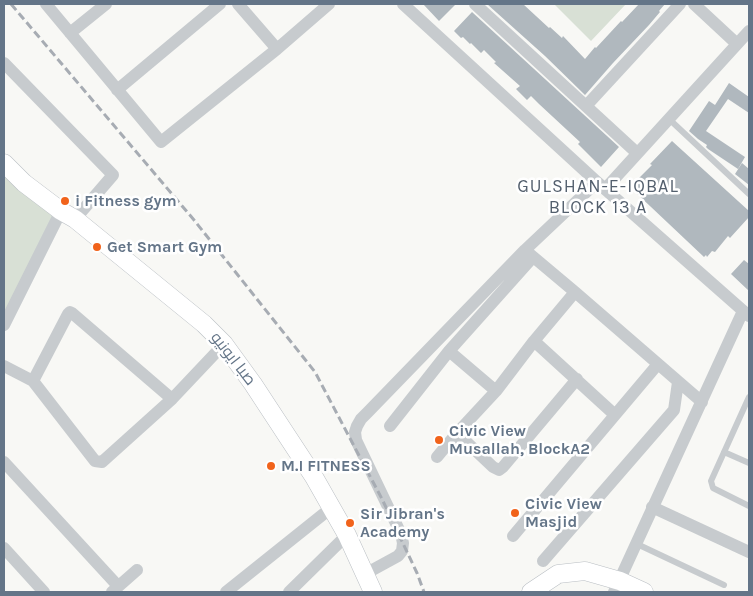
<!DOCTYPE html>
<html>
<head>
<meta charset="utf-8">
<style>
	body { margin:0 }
	#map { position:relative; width:753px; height:596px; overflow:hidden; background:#f8f8f5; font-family:Karla,sans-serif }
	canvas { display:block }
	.frame { position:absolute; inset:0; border:5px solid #647588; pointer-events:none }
</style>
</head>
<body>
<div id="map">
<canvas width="753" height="596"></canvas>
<div class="frame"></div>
</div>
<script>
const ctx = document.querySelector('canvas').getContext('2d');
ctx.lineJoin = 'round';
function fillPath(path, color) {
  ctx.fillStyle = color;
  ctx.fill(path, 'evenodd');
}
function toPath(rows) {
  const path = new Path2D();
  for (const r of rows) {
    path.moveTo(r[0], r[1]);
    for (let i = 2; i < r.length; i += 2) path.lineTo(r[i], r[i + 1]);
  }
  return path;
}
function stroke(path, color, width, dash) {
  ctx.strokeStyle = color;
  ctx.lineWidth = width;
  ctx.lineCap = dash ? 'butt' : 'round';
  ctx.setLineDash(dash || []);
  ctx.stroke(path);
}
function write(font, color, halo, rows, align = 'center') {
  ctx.font = font + ' Karla,Cairo,sans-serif';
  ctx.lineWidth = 5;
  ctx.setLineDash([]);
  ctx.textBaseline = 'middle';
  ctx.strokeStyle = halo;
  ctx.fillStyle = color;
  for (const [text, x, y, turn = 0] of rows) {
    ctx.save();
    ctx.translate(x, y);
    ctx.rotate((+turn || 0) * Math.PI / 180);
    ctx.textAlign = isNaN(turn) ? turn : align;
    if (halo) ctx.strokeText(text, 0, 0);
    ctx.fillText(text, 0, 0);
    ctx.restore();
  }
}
fillPath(toPath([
	[554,4,626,4,591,41],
	[4,161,58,209,4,325]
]), '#d8e0d5');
fillPath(toPath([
	[423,4,456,4,439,21],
	[487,4,523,4,549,28,550,27,562,38,563,36,585,59,595,47,596,48,621,21,622,22,639,4,665,4,659,11,660,12,649,25,613,63,585,95,545,56],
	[472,12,619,147,601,167,578,144,580,142,539,104,531,96,527,100,516,89,520,86,494,63,496,62,484,50,481,53,471,43,470,44,463,37,461,38,454,31],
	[729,83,749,97,749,113,728,99,706,131,745,157,738,169,708,149,706,147,707,145,698,139,689,131,709,101,715,105],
	[672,141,749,211,749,217,730,238,728,236,715,252,712,251,707,257,706,255,704,257,633,190,634,189,633,188,638,181,637,180,652,165,650,164],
	[742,163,749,169,749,185,735,174],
	[744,260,749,264,749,291,731,274]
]), '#b0b8be');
const secondary = toPath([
	[4,163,24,183,61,211,75,219,204,324,224,344,253,384,314,477,347,535,373,592],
	[531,592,558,574,585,571,620,581,644,592]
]);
stroke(secondary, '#b9bec3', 19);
stroke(toPath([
	[669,119,749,194],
	[749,397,711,481,713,488,749,506],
	[724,452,749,463],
	[637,544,724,585]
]), '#c7cbce', 6);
stroke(toPath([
	[46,4,161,142,277,49,329,4],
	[238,4,277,49],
	[403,4,597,182,749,316],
	[475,4,637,153],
	[694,4,737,44],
	[70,33,106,4],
	[4,63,113,175,75,219],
	[117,90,220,4],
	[586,106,680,4],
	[606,188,749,31],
	[525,250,575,292,702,402],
	[4,325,61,211],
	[534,341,615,415],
	[4,366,33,381,95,461,102,462,172,399,224,344],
	[33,381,68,314,70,312,72,313,172,399],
	[496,391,449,351,533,257],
	[390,426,449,351],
	[457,433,493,467,499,470,503,467,577,379],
	[437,457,457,433,496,391,534,341,575,292],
	[4,462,118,586],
	[652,507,749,552],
	[513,536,658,364],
	[4,548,44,592],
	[543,561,674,410,678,382],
	[365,574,398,556,402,551,403,543,401,534,356,440,355,432,357,426,361,419,368,412,525,250,597,182],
	[112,592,137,570],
	[226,592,331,508],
	[289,592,347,535],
	[614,592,743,311]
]), '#c7cbce', 12);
stroke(secondary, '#fff', 18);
stroke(toPath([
	[11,4,194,220,315,372,382,499,417,573,424,592]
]), '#a7acb3', 3, [8, 4]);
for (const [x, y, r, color] of [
	[65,201,5,"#f1631b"],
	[97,247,5,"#f1631b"],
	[439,440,5,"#f1631b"],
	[271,466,5,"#f1631b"],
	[515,513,5,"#f1631b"],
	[350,523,5,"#f1631b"]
]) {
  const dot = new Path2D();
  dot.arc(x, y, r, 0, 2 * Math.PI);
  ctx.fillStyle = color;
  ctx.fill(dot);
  stroke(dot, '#fff', 2);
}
write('bold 16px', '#647588', '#fff', [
	["i Fitness gym",75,201],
	["Get Smart Gym",107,247],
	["Civic View",449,431],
	["Musallah, BlockA2",449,449],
	["M.I FITNESS",281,466],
	["Civic View",525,504],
	["Masjid",525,522],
	["Sir Jibran's",360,514],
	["Academy",360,532]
], 'left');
write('16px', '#647588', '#fff', [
	["صبا ایونیو",233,359,52]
]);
ctx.letterSpacing = '1px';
write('18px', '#535f6d', '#fff', [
	["GULSHAN-E-IQBAL",598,187],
	["BLOCK 13 A",598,208]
]);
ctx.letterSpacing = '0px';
</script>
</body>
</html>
